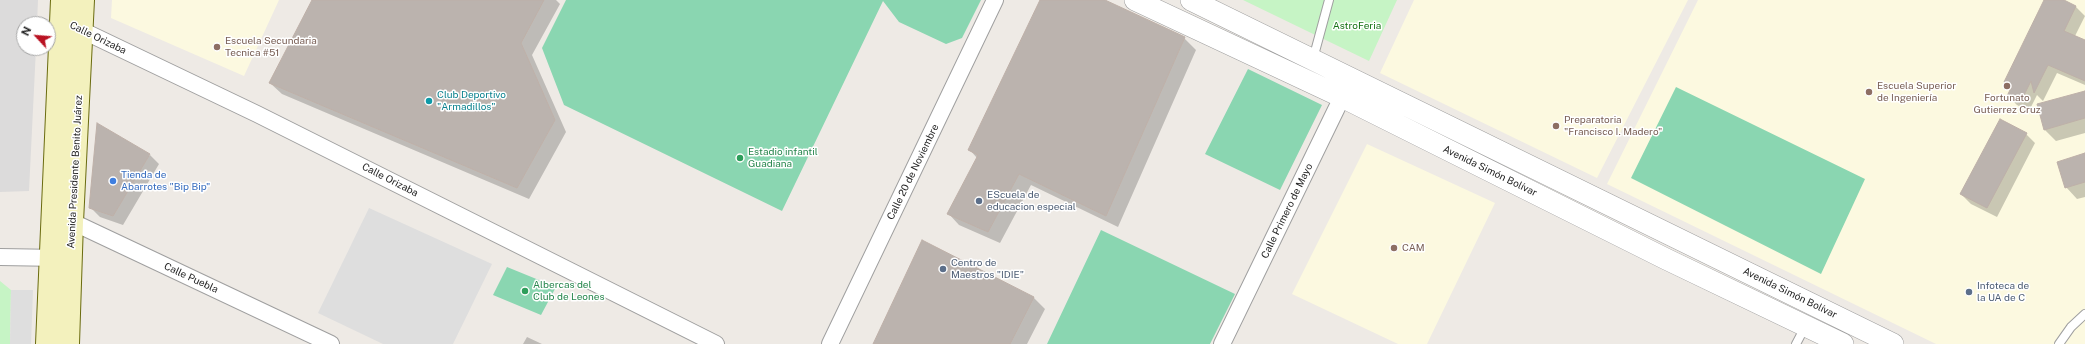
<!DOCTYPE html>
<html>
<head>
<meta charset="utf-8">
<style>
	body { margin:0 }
	#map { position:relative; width:2085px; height:344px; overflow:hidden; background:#eeeae5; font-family:"Public Sans",sans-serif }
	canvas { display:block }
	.north { position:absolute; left:16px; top:16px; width:40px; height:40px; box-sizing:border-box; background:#fff; border:1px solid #a5a5a5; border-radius:50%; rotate:296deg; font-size:11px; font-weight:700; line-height:16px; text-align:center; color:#1e1e1e }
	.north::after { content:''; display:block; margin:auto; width:14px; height:18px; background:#b91222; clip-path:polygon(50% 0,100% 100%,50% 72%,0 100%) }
</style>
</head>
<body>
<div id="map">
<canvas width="2085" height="344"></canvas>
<div class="north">N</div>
</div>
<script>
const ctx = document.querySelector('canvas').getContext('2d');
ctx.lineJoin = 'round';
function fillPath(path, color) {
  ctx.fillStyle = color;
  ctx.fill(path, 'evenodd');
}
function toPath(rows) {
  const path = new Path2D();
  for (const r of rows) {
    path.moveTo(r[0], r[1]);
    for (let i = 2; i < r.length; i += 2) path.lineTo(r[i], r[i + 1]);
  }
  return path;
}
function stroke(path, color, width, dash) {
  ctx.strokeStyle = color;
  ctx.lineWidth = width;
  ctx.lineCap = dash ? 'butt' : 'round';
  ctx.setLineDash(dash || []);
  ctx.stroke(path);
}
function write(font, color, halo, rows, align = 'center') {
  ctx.font = font + ' "Public Sans",sans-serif';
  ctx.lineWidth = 3;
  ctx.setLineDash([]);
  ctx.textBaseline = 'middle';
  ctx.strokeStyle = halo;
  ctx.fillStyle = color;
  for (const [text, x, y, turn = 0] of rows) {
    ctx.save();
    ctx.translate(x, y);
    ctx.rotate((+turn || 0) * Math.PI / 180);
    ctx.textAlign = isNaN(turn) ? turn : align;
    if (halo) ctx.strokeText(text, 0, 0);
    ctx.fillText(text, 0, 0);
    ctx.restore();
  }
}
fillPath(toPath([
	[0,0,38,0,37,24,24,24,24,48,36,48,29,191,0,192]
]), '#dcdbdb');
fillPath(toPath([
	[112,0,279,0,244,76,111,18],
	[1414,0,1688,0,1597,178,1380,73],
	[1698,0,2085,0,2085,344,1936,344,1607,184],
	[1367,144,1495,203,1427,344,1398,344,1292,294]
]), '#fcf9e0');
fillPath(toPath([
	[1243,0,1397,0,1369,61],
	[0,281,11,290,10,344,0,344]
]), '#c6f4c5');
fillPath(toPath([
	[566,0,981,0,962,38,946,44,899,22,883,1,782,211,564,105,542,48],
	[1248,69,1322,105,1280,190,1205,154],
	[1676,87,1865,179,1821,274,1631,178],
	[1101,230,1235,294,1210,344,1047,344],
	[507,267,556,287,541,315,493,295]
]), '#8ad6b1');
fillPath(toPath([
	[369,208,492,264,453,344,383,344,318,313],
	[11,290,33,290,31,344,10,344]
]), '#dedede');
fillPath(toPath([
	[313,0,556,0,560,4,532,55,566,132,529,199,282,94,270,83],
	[1041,0,1102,0,1184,38,1196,50,1118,227,1031,185,1000,243,959,225,948,213,977,158,970,150],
	[2045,0,2061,0,2076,7,2085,16,2075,36,2085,41,2085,85,2057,73,2043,101,2037,95,2029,111,2017,105,2008,96,2012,88,2005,81],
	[2085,92,2085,133,2056,141,2044,129],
	[2026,134,2035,143,1997,217,1971,204,1961,194],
	[2085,154,2085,197,2077,199,2066,187],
	[150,155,159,164,123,225,100,217,90,207],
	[923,242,1034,298,1045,309,1027,344,874,344],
	[527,337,542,344,523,344]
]), '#0003');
const building = toPath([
	[312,0,544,0,521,43,555,120,517,188,269,83,312,0],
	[1040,0,1105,0,1185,37,1106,216,1019,174,988,232,947,214,978,155,968,150,1040,0],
	[2044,0,2064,0,2076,6,2064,31,2085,40,2085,81,2048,65,2034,93,2031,81,2020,103,2007,96,2012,86,2004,82,2044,0],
	[2085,91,2085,118,2044,130,2037,104,2085,91],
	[2000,119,2027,133,1987,208,1960,194,2000,119],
	[97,123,150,154,113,216,89,208,97,123],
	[2085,153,2085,182,2065,188,2057,162,2085,153],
	[922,240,1034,297,1010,344,873,344,922,240]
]);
fillPath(building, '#bbb3ae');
stroke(building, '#beb0a8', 1);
const service = toPath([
	[1313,59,1329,0],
	[1796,344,1805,327],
	[2059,344,2071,327,2085,314]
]);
const minor = toPath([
	[73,26,257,114,716,344],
	[64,218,331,344],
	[0,257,60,258],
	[830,344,995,0],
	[1222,344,1347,87]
]);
const tertiary = toPath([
	[1135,0,1342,97,1666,259,1843,344],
	[1191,0,1893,344]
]);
const secondary = toPath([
	[47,344,62,0],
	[68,344,72,222,83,0]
]);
stroke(service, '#9f9f9f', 10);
stroke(minor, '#9f9f9f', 18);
stroke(tertiary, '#9f9f9f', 22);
stroke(secondary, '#6a6b0f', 24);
stroke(service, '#fff', 8);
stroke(minor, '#fff', 16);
stroke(tertiary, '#fff', 21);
stroke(secondary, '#f3f1bd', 22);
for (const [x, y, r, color] of [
	[217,47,4,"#8d6e63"],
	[2007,86,4,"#8d6e63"],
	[1869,92,4,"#8d6e63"],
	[429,101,4,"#0f9aa8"],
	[1556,126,4,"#8d6e63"],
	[740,158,4,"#2e9e5b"],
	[113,181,4,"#3f7fe0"],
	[979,201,4,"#5c6f8a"],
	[1394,248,4,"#8d6e63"],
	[943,269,4,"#5c6f8a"],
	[525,291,4,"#2e9e5b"],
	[1969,292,4,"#5c6f8a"]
]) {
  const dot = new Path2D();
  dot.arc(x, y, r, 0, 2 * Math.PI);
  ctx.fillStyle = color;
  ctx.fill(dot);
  stroke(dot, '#fff', 1.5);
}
write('10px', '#167215', '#fff', [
	["AstroFeria",1357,26]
]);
write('10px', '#1e1e1e', '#fff', [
	["Calle Orizaba",98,38,26],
	["Avenida Simón Bolívar",1490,171,26],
	["Avenida Presidente Benito Juárez",75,172,-87],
	["Calle 20 de Noviembre",913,172,-64],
	["Calle Orizaba",390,180,27],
	["Calle Primero de Mayo",1287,211,-64],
	["Calle Puebla",191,278,25],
	["Avenida Simón Bolívar",1790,293,26]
]);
write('10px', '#785e54', '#fff', [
	["Escuela Secundaria",225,41],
	["Tecnica #51",225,53],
	["Escuela Superior",1877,86],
	["de Ingeniería",1877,98],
	["Fortunato",2007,98,"center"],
	["Gutierrez Cruz",2007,110,"center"],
	["Preparatoria",1564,120],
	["\"Francisco I. Madero\"",1564,132],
	["CAM",1402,248]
], 'left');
write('10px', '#0d838f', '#fff', [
	["Club Deportivo",437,95],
	["\"Armadillos\"",437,107]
], 'left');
write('10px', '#27864d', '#fff', [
	["Estadio infantil",748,152],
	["Guadiana",748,164],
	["Albercas del",533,285],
	["Club de Leones",533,297]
], 'left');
write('10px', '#366cbe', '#fff', [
	["Tienda de",121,175],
	["Abarrotes \"Bip Bip\"",121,187]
], 'left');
write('10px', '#4e5e75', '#fff', [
	["EScuela de",987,195],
	["educacion especial",987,207],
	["Centro de",951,263],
	["Maestros \"IDIE\"",951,275],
	["Infoteca de",1977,286],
	["la UA de C",1977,298]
], 'left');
</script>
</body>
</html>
